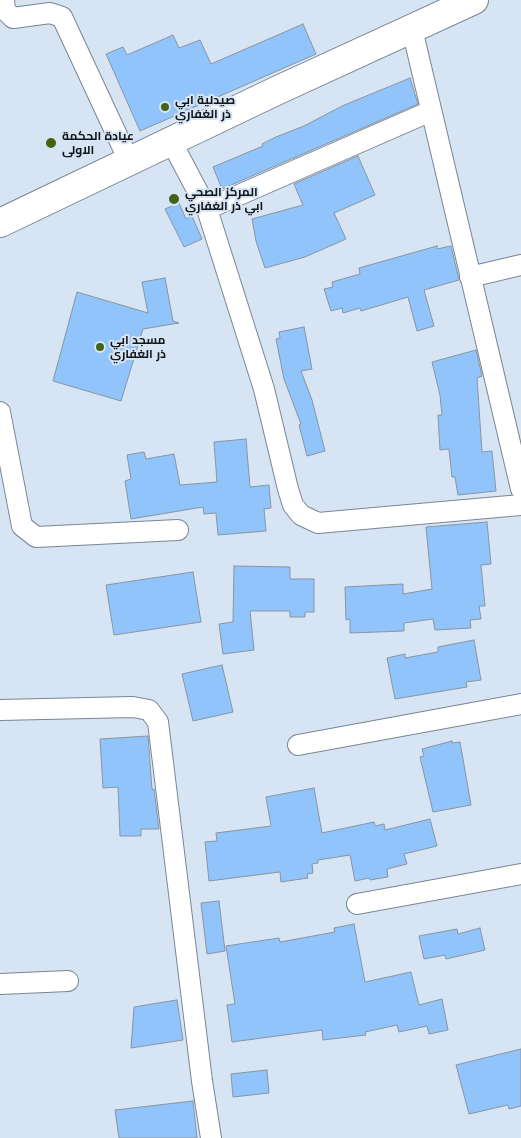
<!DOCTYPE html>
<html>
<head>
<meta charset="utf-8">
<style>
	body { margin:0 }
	canvas { display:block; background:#d6e4f3 }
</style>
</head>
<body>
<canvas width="521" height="1138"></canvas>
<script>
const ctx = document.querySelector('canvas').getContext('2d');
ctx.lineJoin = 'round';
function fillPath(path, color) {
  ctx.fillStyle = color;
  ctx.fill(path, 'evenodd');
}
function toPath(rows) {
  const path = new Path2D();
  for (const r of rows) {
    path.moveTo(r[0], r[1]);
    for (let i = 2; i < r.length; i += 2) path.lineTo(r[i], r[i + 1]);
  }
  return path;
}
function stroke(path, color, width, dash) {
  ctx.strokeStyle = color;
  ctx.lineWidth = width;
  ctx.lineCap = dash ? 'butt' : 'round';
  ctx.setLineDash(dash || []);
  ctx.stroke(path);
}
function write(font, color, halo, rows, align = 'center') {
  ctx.font = font + ' Quicksand,Cairo,sans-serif';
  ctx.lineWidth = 4;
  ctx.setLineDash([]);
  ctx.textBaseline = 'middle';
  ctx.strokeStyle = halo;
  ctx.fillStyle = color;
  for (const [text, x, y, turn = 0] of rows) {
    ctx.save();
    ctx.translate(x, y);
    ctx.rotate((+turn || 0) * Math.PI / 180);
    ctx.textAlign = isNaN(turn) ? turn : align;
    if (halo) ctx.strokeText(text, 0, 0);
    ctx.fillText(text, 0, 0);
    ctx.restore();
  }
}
const building = toPath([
	[303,24,316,54,140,131,106,54,123,47,127,55,173,35,179,48,200,40,211,64,303,24],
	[410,78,418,104,222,189,213,167,263,146,262,144,276,137,304,126,342,106,410,78],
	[358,156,375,195,334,213,346,239,305,257,265,268,256,241,252,219,303,205,294,184,358,156],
	[179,203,186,219,192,216,202,239,184,247,165,209,179,203],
	[437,246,437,249,451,246,459,280,424,290,434,326,417,331,408,297,361,311,360,308,343,313,342,308,331,311,324,289,333,287,332,282,360,274,359,268,437,246],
	[165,278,173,321,179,323,143,329,121,401,53,381,77,292,148,313,142,282,165,278],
	[304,327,312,369,301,371,312,400,325,451,307,456,299,425,301,424,284,379,276,339,280,338,279,332,304,327],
	[476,350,482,376,477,378,482,452,492,451,496,491,458,495,455,477,452,477,449,449,440,450,438,415,442,415,440,395,432,362,476,350],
	[246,439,250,487,269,485,271,508,264,509,266,531,218,535,216,513,204,514,203,507,131,519,125,481,131,479,127,455,144,452,146,459,174,454,180,485,217,482,214,442,246,439],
	[487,522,491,564,481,565,485,606,479,606,481,619,470,620,471,628,435,630,433,619,404,623,404,631,350,633,350,619,346,620,345,587,403,584,403,594,432,589,426,527,487,522],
	[234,566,290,567,290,579,314,579,314,612,305,612,305,617,290,617,290,611,250,611,254,650,223,654,219,624,233,622,234,566],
	[193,572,201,622,114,635,106,585,193,572],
	[474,640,481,680,466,682,467,687,395,699,387,658,405,654,405,658,438,652,438,647,474,640],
	[222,665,233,712,193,721,182,674,222,665],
	[148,736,152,789,154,789,159,829,141,829,141,836,120,836,118,787,103,788,100,739,148,736],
	[452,741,452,743,460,742,471,805,433,812,420,757,424,756,422,749,452,741],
	[314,788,322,833,374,822,375,826,384,824,385,830,430,819,437,846,404,854,407,864,387,869,388,877,370,880,369,878,355,881,350,855,318,860,318,863,312,864,313,873,307,874,308,878,281,882,280,872,209,881,205,842,217,841,216,833,271,826,266,797,314,788],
	[219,901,225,951,207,954,201,903,219,901],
	[354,924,365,982,411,972,419,1005,442,999,448,1030,429,1034,427,1026,399,1032,397,1025,365,1032,366,1035,323,1040,322,1030,232,1042,227,1005,235,1004,226,946,279,938,280,942,335,932,334,928,354,924],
	[480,928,485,950,446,959,445,955,424,959,419,936,457,929,458,934,480,928],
	[177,1000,183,1040,131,1048,134,1007,177,1000],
	[521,1049,521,1106,509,1109,508,1105,469,1114,456,1065,521,1049],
	[267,1070,269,1093,233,1097,231,1074,267,1070],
	[193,1101,197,1138,119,1138,115,1110,193,1101]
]);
fillPath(building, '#91c4fb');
stroke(building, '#8895a3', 1);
const street = toPath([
	[4,0,5,10,13,18,50,13,62,17,129,161],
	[412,29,521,489],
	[171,141,207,209,264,389,288,489,293,505,301,515,318,523,521,505],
	[207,209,431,111],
	[470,277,521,265],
	[0,412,22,526,36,537,178,530],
	[0,710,133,707,149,710,158,722,202,1081,211,1138],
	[298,745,521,704],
	[357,904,521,874],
	[0,984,68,981]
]);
const secondary = toPath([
	[0,223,276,91,474,0]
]);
stroke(street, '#798694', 22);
stroke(secondary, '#798694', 30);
stroke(street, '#fff', 20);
stroke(secondary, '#fff', 28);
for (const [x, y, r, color] of [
	[165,107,5,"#456214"],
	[51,143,6,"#456214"],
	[174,199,6,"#456214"],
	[100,347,5,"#456214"]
]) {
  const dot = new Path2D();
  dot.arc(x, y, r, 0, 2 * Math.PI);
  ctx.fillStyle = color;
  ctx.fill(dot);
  stroke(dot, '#d6e4f3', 2);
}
write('bold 12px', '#10151a', '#d6e4f3', [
	["صيدلية ابي",175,100],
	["ذر الغفاري",175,114],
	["عيادة الحكمة",62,136],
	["الاولى",62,150],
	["المركز الصحي",185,192],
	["ابي ذر الغفاري",185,206],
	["مسجد ابي",110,340],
	["ذر الغفاري",110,354]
], 'left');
</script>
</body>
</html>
